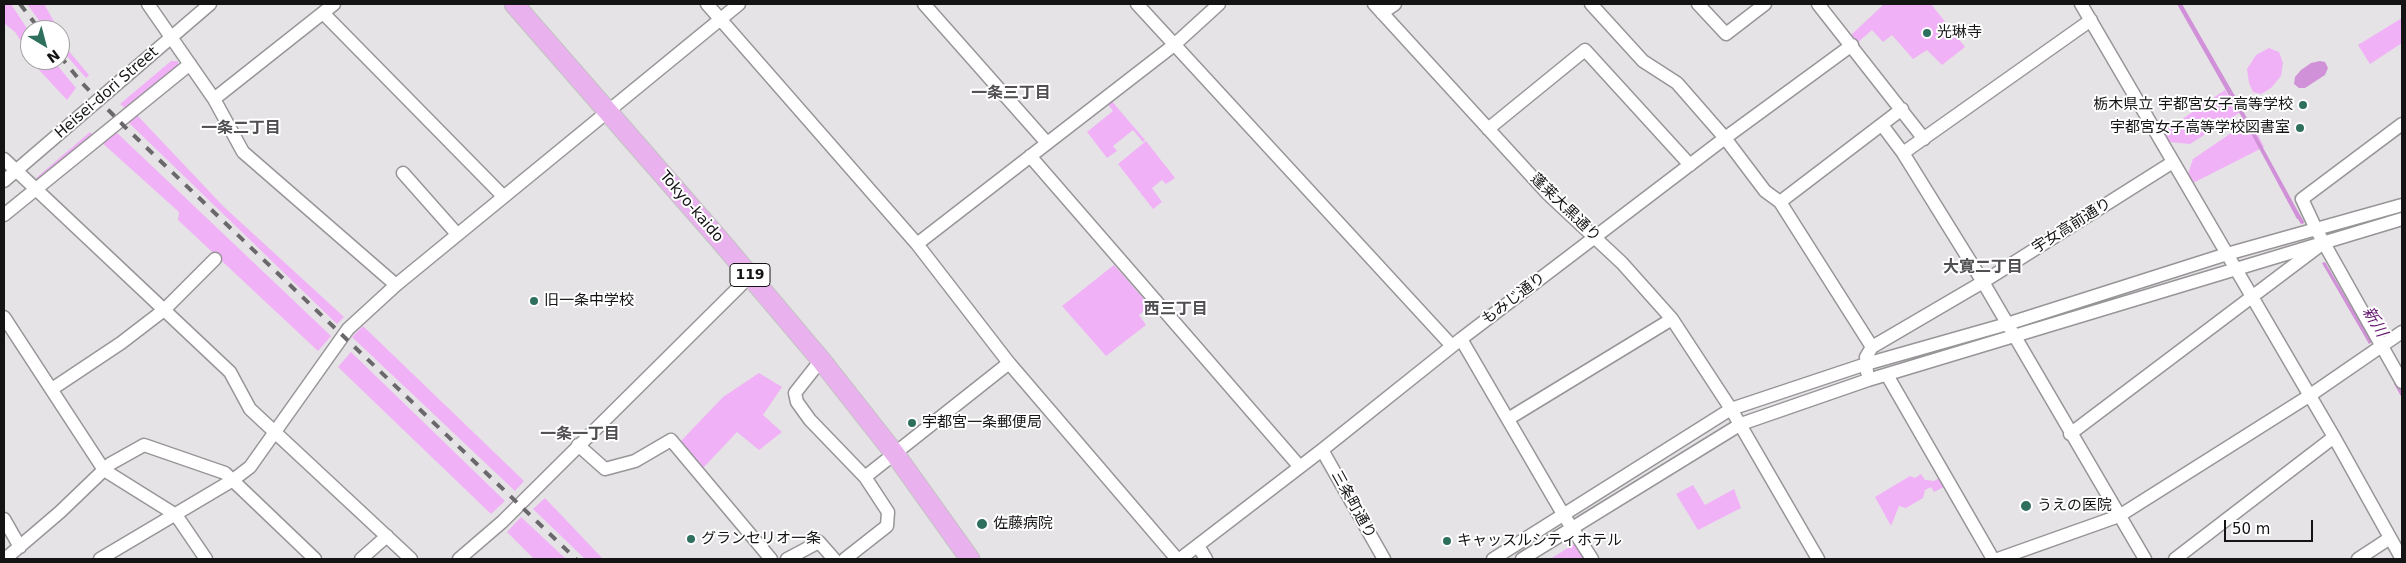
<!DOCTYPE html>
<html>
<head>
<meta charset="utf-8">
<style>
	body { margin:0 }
	#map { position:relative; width:2406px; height:563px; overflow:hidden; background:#e6e3e6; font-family:"DejaVu Sans",sans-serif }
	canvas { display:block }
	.frame { position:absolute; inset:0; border:5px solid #151415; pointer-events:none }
	.north { position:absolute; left:20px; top:20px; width:50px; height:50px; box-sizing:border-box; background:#fff; border:1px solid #a1a1a1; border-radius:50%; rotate:143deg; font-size:14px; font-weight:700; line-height:20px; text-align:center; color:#151415 }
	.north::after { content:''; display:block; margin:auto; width:18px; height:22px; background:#2e6f5e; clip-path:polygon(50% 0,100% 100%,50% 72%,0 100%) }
	.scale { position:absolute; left:2224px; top:520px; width:89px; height:22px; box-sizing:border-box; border:2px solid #151415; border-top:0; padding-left:6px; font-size:15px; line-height:18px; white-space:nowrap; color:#151415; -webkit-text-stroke:4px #fff; paint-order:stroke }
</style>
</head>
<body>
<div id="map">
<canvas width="2406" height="563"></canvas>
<div class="frame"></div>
<div class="north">N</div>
<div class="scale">50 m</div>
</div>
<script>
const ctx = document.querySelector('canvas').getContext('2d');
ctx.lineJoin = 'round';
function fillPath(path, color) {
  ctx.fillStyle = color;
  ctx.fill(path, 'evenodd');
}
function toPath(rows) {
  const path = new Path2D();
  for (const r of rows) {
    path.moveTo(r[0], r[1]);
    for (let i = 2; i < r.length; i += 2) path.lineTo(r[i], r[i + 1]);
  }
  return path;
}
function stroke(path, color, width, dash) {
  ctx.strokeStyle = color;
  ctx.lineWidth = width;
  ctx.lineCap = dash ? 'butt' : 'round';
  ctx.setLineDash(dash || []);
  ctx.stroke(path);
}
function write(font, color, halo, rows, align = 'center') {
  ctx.font = font + ' "DejaVu Sans","Noto Sans JP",sans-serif';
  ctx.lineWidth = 4;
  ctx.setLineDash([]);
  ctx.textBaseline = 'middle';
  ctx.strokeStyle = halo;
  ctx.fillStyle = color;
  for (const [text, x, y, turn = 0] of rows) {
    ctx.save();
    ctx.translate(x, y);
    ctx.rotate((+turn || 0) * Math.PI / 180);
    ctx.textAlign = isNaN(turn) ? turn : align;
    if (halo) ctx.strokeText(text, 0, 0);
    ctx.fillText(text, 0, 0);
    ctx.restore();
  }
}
fillPath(toPath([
	[4,4,11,4,30,33,30,55,15,32,4,23],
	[27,4,44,4,59,30,46,30],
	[1884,4,1931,4,1965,47,1942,65,1927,50,1913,59,1892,35,1883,42,1872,30,1857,43,1851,35],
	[2402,18,2402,43,2370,64,2358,45],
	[60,33,68,50,89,75,86,78,60,48],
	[2269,48,2279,52,2283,63,2281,76,2271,88,2261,94,2253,92,2249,83,2247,69,2256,55],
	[33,60,53,60,76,88,67,100,40,71],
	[171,61,178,61,178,68,126,109,120,104],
	[2225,90,2239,113,2190,144,2169,142,2163,132],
	[1110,99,1145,140,1143,142,1133,130,1113,146,1117,151,1107,158,1087,132,1113,111,1106,102],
	[137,115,223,206,344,317,337,324,128,122],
	[2243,125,2254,127,2264,147,2193,183,2188,174,2193,159],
	[114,130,331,336,318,351,178,220,179,212,100,141],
	[90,132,93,135,39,181,36,178],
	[1146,141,1175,178,1166,184,1162,180,1152,188,1162,202,1153,209,1118,164],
	[1114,265,1150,306,1139,315,1146,325,1106,356,1062,306],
	[363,326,524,481,515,491,352,337],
	[351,352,505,501,491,514,338,367],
	[759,373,782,387,763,415,782,432,759,450,737,432,703,468,680,442,723,397],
	[1921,474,1925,480,1934,481,1939,478,1944,487,1934,492,1931,487,1925,490,1923,498,1906,508,1899,506,1891,526,1875,497,1910,476,1915,478],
	[1693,485,1705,505,1734,489,1741,508,1698,530,1676,494],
	[545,498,603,559,585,559,533,509],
	[521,517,566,559,534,559,507,532],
	[1576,543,1586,559,1550,559]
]), '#f0b1f7');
fillPath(toPath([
	[2177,4,2182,4,2243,110,2239,113],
	[2320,61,2325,62,2328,68,2325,75,2305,88,2299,88,2294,84,2295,77,2301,70,2311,63],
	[2249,122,2301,217,2297,219,2246,124],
	[2325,262,2372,342,2369,344,2322,263]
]), '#d191d8');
stroke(toPath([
	[2239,108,2249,126],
	[2297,214,2302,222],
	[2396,383,2402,394]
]), '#d191d8', 4);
const minor = toPath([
	[148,4,214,99,243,152,396,285],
	[707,4,917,244,1009,363,1177,559],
	[924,4,1047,143],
	[1137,4,1452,346],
	[1374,4,1547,193,1622,263,1672,319,1731,409,1818,559],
	[1591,4,1643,61,1677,83,1725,138,1765,191,1780,202,1872,347],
	[1698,4,1726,34,1765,4],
	[1818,4,1924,139],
	[2081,4,2334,437,2402,559],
	[323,13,503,196],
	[1382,13,1395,4],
	[2091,20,1903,153,1983,282,2145,559],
	[214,99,334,4],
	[2402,124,2302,199,2316,229,2402,382],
	[1882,125,1903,153],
	[1488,129,1585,50,1690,165],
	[1030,156,1300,467],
	[4,159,230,372,250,409,411,559],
	[403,173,457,234],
	[4,181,210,4],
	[1780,202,1902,109],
	[4,215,190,64],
	[917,244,1174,45,1219,4],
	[4,317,104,470,176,515,206,559],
	[1461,339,1563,514,1592,559],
	[821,360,795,393,797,402,810,420,865,477],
	[1867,372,1866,357,1872,347,1983,282,2173,162],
	[1887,375,1993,559],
	[52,389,121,343,164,310,215,259],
	[1508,419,1672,319],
	[2070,434,2318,247],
	[578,445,605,469,635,461,671,440,771,559],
	[1322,450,1384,559],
	[4,519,20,547],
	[1198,546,1206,559],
	[5,559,60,512,110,464,144,445,225,473,315,559],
	[100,559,233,480,250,467,348,329,396,285,739,4],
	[361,559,387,536],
	[459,559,502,522,750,276],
	[787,559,819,542,834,559],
	[845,559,887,526,888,512,865,477,1009,363],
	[1180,559,1322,450,1461,339,1725,138,1852,45],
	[1493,559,1731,409,1866,364,2007,324,2227,254,2402,205],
	[1522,559,1741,424,1868,380,2402,219],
	[1998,559,2119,516,2309,396,2402,332],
	[2175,559,2334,437],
	[2358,559,2390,538]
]);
const highway = toPath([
	[514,4,718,238,821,360,895,454,970,559]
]);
stroke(minor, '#989598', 15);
stroke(highway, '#c2c2c2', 21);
stroke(minor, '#fff', 12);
stroke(highway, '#e9b2ee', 19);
stroke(toPath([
	[20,4,40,30],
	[60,56,82,83,125,127,576,559]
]), '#6a686a', 4, [9, 9]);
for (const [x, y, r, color] of [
	[1927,33,5,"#2e6f5e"],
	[2303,105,5,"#2e6f5e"],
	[2300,128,5,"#2e6f5e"],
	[534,301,5,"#2e6f5e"],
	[912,423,5,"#2e6f5e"],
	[2026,506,6,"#2e6f5e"],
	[982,524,6,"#2e6f5e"],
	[691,539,5,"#2e6f5e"],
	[1447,541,5,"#2e6f5e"]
]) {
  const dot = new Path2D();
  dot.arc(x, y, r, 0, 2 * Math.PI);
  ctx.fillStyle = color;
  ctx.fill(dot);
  stroke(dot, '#fff', 2);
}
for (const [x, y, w] of [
	[750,275,40]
]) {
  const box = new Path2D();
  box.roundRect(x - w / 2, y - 11.5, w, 23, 4);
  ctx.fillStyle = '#fff';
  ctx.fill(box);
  stroke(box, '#151415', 1);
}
write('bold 14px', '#151415', null, [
	["119",750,275]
]);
write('15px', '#151415', '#fff', [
	["光琳寺",1937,33],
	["栃木県立 宇都宮女子高等学校",2293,105,"right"],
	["宇都宮女子高等学校図書室",2290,128,"right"],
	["旧一条中学校",544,301],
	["宇都宮一条郵便局",922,423],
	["うえの医院",2037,506],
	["佐藤病院",993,524],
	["グランセリオ一条",701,539],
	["キャッスルシティホテル",1457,541]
], 'left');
write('15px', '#151415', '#fff', [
	["Heisei-dori Street",107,93,-41],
	["Tokyo-kaido",691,207,49],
	["蓬莱大黒通り",1565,208,44],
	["宇女高前通り",2072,226,-32],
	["もみじ通り",1514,299,-37],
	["三条町通り",1353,505,61]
]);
write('bold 16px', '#514f52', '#fff', [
	["一条三丁目",1011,94],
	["一条二丁目",241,129],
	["大寛二丁目",1983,268],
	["西三丁目",1176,310],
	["一条一丁目",580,435]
]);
write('italic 16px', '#65186e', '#fff', [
	["新川",2374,322,59]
]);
</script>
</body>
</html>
